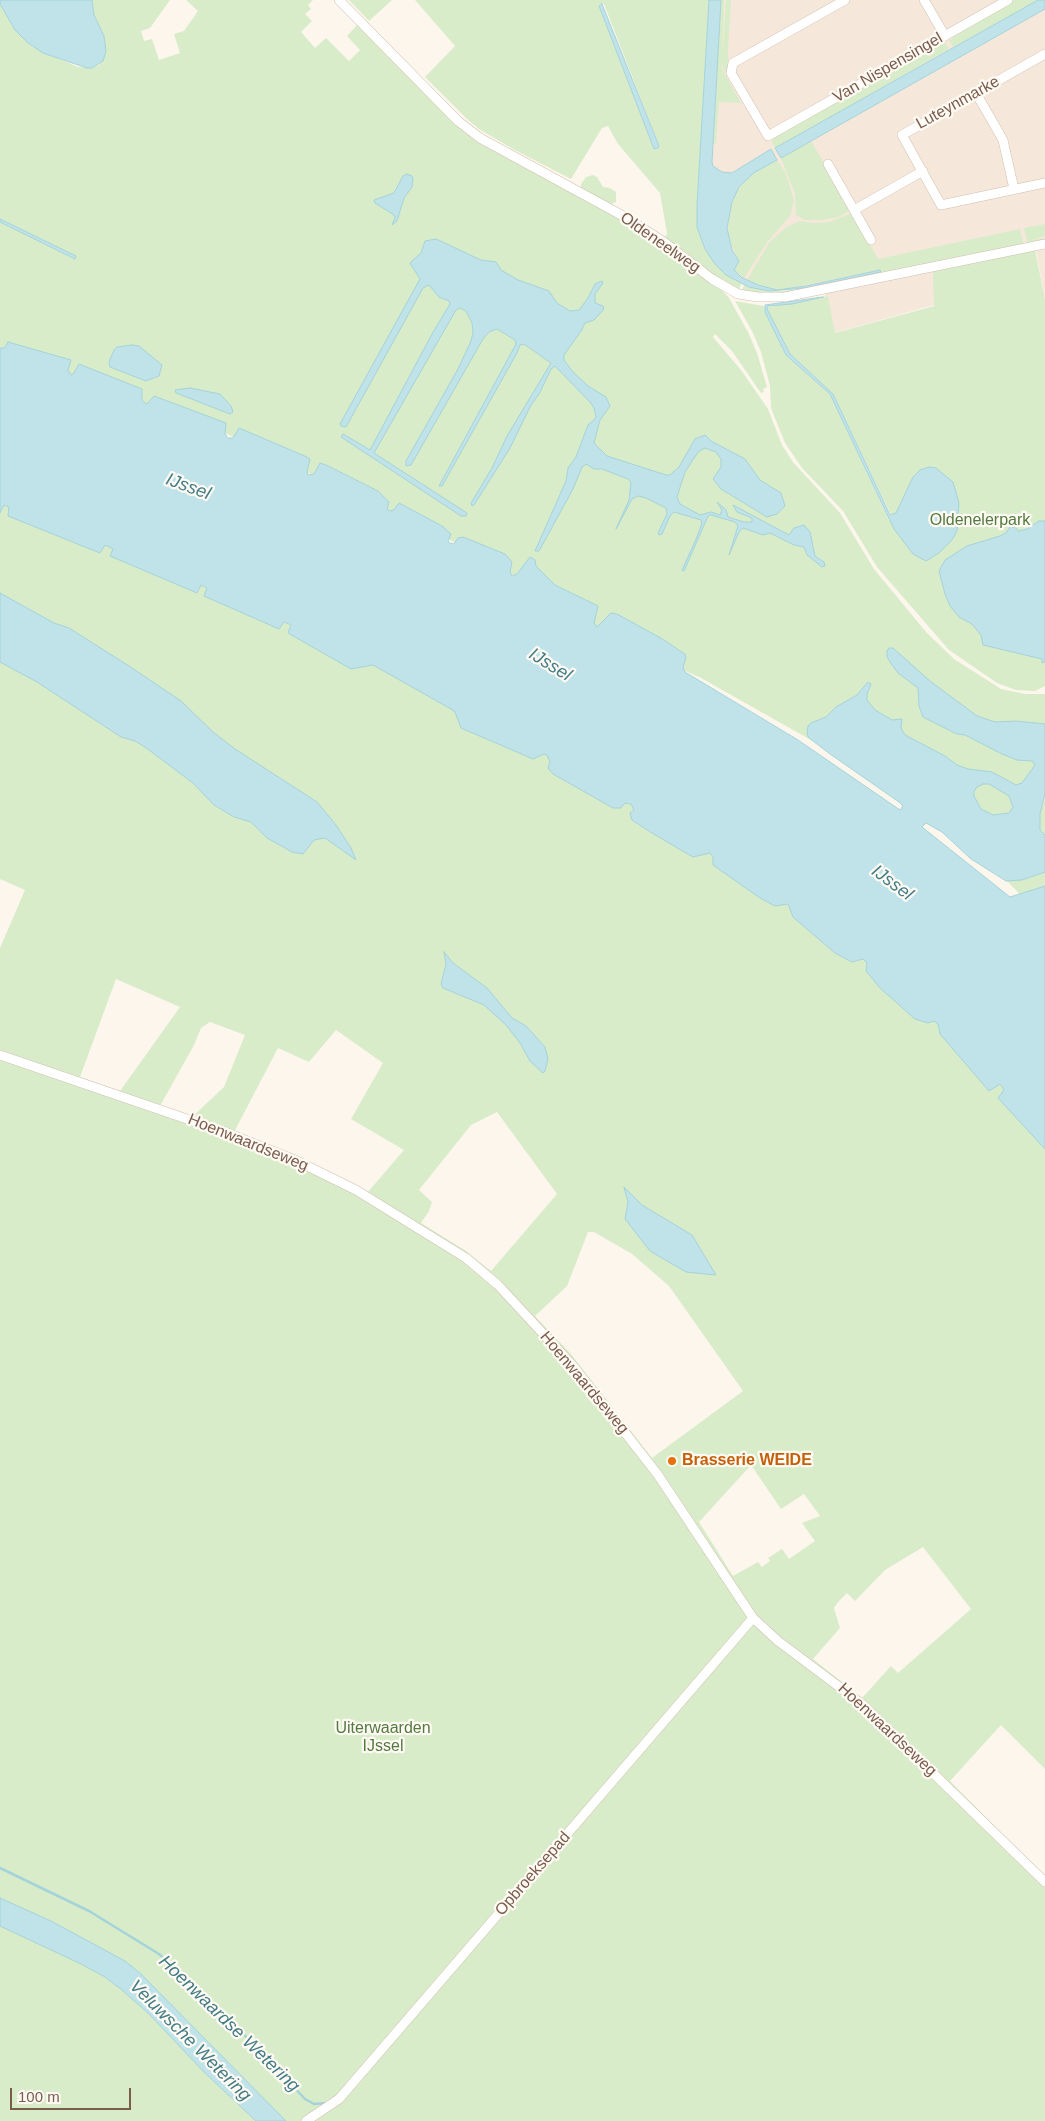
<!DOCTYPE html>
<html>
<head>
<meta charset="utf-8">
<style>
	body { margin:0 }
	#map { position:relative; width:1045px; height:2121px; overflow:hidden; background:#fdf6ec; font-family:Helvetica,sans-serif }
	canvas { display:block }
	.scale { position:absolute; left:10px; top:2088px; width:121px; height:22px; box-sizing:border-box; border:2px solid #7a5c4d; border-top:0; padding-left:6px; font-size:15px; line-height:18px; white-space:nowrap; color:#7a5c4d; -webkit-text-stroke:4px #fffaf3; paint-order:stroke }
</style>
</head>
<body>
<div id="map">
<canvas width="1045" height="2121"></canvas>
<div class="scale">100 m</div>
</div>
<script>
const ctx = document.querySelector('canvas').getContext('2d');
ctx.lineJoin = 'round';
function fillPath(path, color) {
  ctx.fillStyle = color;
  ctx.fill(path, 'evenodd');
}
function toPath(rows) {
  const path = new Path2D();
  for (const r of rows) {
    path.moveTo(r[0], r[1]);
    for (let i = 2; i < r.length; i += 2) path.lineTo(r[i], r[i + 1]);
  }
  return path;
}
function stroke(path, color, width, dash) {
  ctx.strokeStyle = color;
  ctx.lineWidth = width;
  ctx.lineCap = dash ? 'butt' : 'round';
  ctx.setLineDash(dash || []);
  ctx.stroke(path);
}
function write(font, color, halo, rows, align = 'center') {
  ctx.font = font + ' Helvetica,sans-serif';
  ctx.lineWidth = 4.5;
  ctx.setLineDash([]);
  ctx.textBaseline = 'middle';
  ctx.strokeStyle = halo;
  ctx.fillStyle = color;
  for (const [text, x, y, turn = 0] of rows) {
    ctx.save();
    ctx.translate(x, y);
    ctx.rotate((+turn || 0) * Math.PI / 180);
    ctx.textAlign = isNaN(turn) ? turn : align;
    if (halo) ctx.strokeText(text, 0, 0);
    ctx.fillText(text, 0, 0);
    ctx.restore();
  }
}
fillPath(toPath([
	[714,0,1045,0,1045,300,1036,249,934,305,834,333,822,283,775,291,733,277,706,240]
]), '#f5e8da');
fillPath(toPath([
	[92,0,170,0,150,28,141,31,144,41,152,39,159,60,180,53,174,34,184,31,198,11,186,0,313,0,308,5,311,9,305,14,312,21,301,32,315,48,326,38,349,61,360,50,347,36,358,24,457,123,616,212,720,288,729,298,748,332,757,353,767,387,763,389,764,392,761,393,732,351,715,334,713,337,741,370,768,409,782,445,793,462,840,513,874,569,926,632,954,659,1001,689,1025,694,1045,694,1045,920,1008,882,928,820,903,807,893,794,825,748,701,678,595,631,513,576,456,543,229,435,0,347,0,4,15,30,33,47,78,67,92,68,99,65,106,51,104,36,94,15],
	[349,0,392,0,369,21],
	[415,0,709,0,697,205,697,227,705,249,742,283,739,289,737,290,729,287,664,240,667,233,660,193,618,144,608,126,602,128,571,179,513,149,479,129,467,119,425,77,455,46],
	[601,4,604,4,659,146,658,148,654,149,599,6],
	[721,0,724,0,722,69,741,103,719,102,716,143,713,144],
	[726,0,731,0,728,48,729,77,724,71,722,63],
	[1014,0,1038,0,953,47,949,40,952,39,952,35],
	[940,42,942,44,945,43,949,49,775,148,772,143,773,137],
	[811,141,851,210,838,217,823,220,805,220,796,215,795,194,781,158],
	[777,160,785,172,792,193,794,201,790,216,768,241,744,278,734,270,739,261,728,238,729,211,735,194,745,181,755,172],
	[593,175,597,177,603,187,610,188,616,192,616,202,609,205,581,191,581,184,586,177],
	[852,213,878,259,1020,229,1024,246,785,295,742,292,744,284,764,290,783,291,805,288,880,270,781,290,764,287,747,280,769,243,786,227,800,221,814,223,829,222],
	[1045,224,1045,236,1031,240,1045,238,1045,241,1028,245,1024,228],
	[1035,249,1045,300,1045,686,1035,691,1016,690,997,683,949,650,877,567,843,511,802,468,785,443,771,408,770,386,761,352,752,331,735,301,764,306,765,312,786,355,830,394,889,520,891,515,833,394,790,354,768,312,767,307,828,296,835,333,934,306,933,272],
	[0,503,204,585,375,665,546,753,709,852,785,903,866,962,935,1017,1045,1131,1045,1769,1001,1725,950,1781,1045,1877,1045,2121,0,2121,0,948,25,890,0,879],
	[116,979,180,1007,120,1091,80,1077],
	[210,1022,245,1035,224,1087,192,1117,160,1106,194,1045,201,1028],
	[336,1030,383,1063,351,1119,404,1150,367,1193,234,1132,278,1048,309,1062],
	[497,1112,557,1194,491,1271,466,1251,421,1223,429,1211,432,1202,419,1190,471,1125],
	[588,1232,594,1232,632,1254,669,1286,743,1391,652,1458,570,1353,535,1316,567,1286],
	[751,1465,781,1509,804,1494,820,1516,802,1523,815,1541,789,1559,782,1549,768,1558,770,1561,762,1567,758,1562,733,1576,699,1522],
	[923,1547,971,1609,898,1673,891,1666,862,1698,813,1659,840,1628,834,1608,838,1602,847,1593,855,1601,885,1570]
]), '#d8ecc9');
const water = toPath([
	[0,0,92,0,94,15,104,36,106,51,103,61,92,68,87,68,43,53,28,43,15,30,0,4,0,0],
	[709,0,721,0,712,162,713,166,722,172,732,173,771,149,777,160,755,172,745,181,739,187,732,202,727,228,732,250,739,261,734,270,741,277,758,285,777,290,806,286,880,270,881,272,805,288,769,291,749,287,726,275,715,264,705,249,697,227,697,205,709,0],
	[1038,0,1045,0,1045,9,781,158,775,148,1038,0],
	[602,4,659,146,658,148,654,149,599,6,602,4],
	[407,174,412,176,413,178,412,187,404,198,397,221,392,225,395,218,394,215,375,203,374,200,394,193,403,176,407,174],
	[0,219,76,256,75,259,0,222,0,219],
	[436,239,481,260,496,262,501,270,518,280,549,291,557,303,570,311,579,310,588,298,595,284,602,281,603,283,595,294,595,303,603,306,604,309,594,320,585,323,581,331,564,355,564,360,573,372,588,386,606,397,610,406,600,420,594,443,607,456,666,475,670,475,679,467,695,439,705,435,711,441,745,459,760,480,781,493,785,506,777,514,767,517,721,489,713,479,721,467,721,459,716,452,705,448,698,452,685,472,677,497,680,504,700,515,711,512,720,515,722,510,717,502,726,510,728,517,744,522,752,522,752,518,737,512,733,505,789,535,794,528,804,525,810,532,815,556,824,562,825,566,822,567,807,555,804,547,794,545,770,533,763,535,743,528,739,532,729,555,738,526,735,522,711,515,708,516,684,571,682,570,697,537,702,523,701,520,674,512,670,516,662,534,659,535,658,533,667,514,666,508,646,498,638,496,632,499,616,529,629,500,631,482,628,479,602,469,594,469,586,464,582,467,573,489,539,551,535,551,566,481,568,468,576,457,588,425,594,420,596,417,594,408,590,402,555,366,551,369,539,394,531,405,510,448,474,505,472,506,471,503,492,468,507,436,551,363,524,344,520,345,517,353,442,486,439,486,516,344,515,340,497,329,489,332,483,339,411,465,406,466,406,461,458,369,471,341,473,332,472,323,466,311,460,308,456,310,374,453,467,513,466,516,461,516,341,437,343,434,370,450,432,334,450,304,449,301,439,297,429,285,423,288,346,427,341,426,340,424,420,279,410,263,421,253,425,241,436,239],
	[823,297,792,304,768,306,767,309,790,354,833,394,890,515,896,513,913,477,920,470,929,467,936,468,953,482,959,503,957,531,952,540,939,553,926,561,913,554,894,529,830,394,786,355,765,312,765,305,823,297],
	[8,342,71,360,68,370,71,375,74,373,79,364,142,389,142,401,147,404,154,396,226,423,225,434,228,438,233,438,239,428,307,457,310,459,307,471,308,475,314,474,320,463,326,465,378,491,389,502,387,509,390,511,394,510,399,503,442,526,451,534,448,541,450,543,454,544,458,538,463,537,505,554,512,562,510,572,512,576,517,574,530,557,535,560,536,566,555,585,598,606,594,623,597,627,611,613,617,614,659,637,685,654,686,658,683,667,685,672,798,740,900,810,903,806,899,802,830,754,809,738,807,734,808,726,811,723,826,717,836,707,857,695,868,682,871,684,867,694,867,700,875,710,892,720,902,719,901,728,905,735,945,756,957,765,968,769,992,772,1016,785,1022,783,1035,765,1032,761,1017,760,1002,754,965,735,957,734,923,717,919,706,918,688,898,673,892,665,887,657,887,651,889,648,893,648,930,681,977,716,995,722,1016,721,1045,724,1045,793,1040,814,1040,830,1045,835,1045,872,1022,880,1006,881,971,859,942,832,926,823,922,827,1010,897,1045,886,1045,1149,998,1098,1004,1090,1000,1084,989,1091,940,1034,938,1024,934,1021,928,1023,915,1019,880,988,866,971,867,963,863,959,852,962,835,953,793,917,788,904,775,906,760,898,713,865,713,857,710,853,693,857,652,833,632,820,630,813,634,810,631,804,625,803,621,808,613,808,553,774,548,768,550,762,547,755,544,754,533,759,461,728,455,712,451,709,373,665,351,669,288,633,291,625,284,622,279,629,204,596,207,588,201,585,197,593,110,556,113,549,105,545,100,553,8,516,9,507,4,505,0,513,0,348,5,348,8,342],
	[983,784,989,784,1009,796,1013,807,1009,813,993,815,981,809,974,796,974,792,976,788,983,784],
	[132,345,139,346,162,365,159,376,146,381,110,367,109,362,114,350,117,347,132,345],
	[190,388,220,394,231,406,233,412,230,414,176,393,175,390,190,388],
	[1039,521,1045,521,1045,662,1042,663,1042,659,983,645,981,635,972,624,959,617,950,606,945,594,939,571,945,560,967,546,1000,536,1006,533,1010,527,1015,527,1018,531,1027,529,1039,521],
	[0,593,54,623,69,628,129,666,181,701,213,732,235,749,317,802,336,825,351,848,356,860,325,838,314,840,303,854,292,852,285,848,267,838,251,822,234,817,214,805,193,783,145,747,135,741,121,737,37,682,0,662,0,593],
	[444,952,453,963,487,988,512,1018,526,1026,545,1047,548,1059,545,1071,543,1073,530,1061,520,1043,506,1025,484,1005,443,988,441,984,446,964,444,952],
	[624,1187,642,1205,692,1235,716,1275,686,1272,650,1251,625,1219,628,1202,624,1187],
	[0,1898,51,1921,125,1961,141,1974,286,2121,256,2121,204,2072,149,2014,122,1990,105,1977,81,1964,0,1926,0,1898]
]);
fillPath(water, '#bfe3e8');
stroke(water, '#a5d3da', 1);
stroke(toPath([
	[0,1868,89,1911,159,1954,231,2021,305,2099,314,2104,328,2103]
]), '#a5d3da', 2.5);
const street = toPath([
	[339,0,458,121,480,138,625,217,664,242,712,279,738,294,758,297,785,297,1045,244],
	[845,0,733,63,731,73,768,136,1008,0],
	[924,0,945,36],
	[1045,54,902,135,941,205,1045,183],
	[976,93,1003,140,1014,189],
	[828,164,871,240],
	[854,210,923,171],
	[0,1055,222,1131,295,1160,356,1190,466,1258,498,1285,574,1367,658,1475,753,1618,778,1641,862,1704,1045,1882],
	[306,2121,339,2099,753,1618]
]);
stroke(street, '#d1beb0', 10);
stroke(street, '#fff', 9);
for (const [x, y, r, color] of [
	[672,1461,5,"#e8710a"]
]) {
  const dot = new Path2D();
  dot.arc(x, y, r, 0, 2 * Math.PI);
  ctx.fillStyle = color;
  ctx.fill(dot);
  stroke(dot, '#fffaf3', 2);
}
write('16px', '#7a5c4d', '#fffaf3', [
	["Van Nispensingel",888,68,-30],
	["Luteynmarke",958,103,-29],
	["Oldeneelweg",660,243,35],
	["Hoenwaardseweg",248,1143,22],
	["Hoenwaardseweg",584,1383,50],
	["Hoenwaardseweg",887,1730,43],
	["Opbroeksepad",533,1874,-49]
]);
write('16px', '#537a41', '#fffaf3', [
	["Oldenelerpark",980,521],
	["Uiterwaarden",383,1729],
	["IJssel",383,1747]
]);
write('bold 16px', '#c56008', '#fffaf3', [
	["Brasserie WEIDE",682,1461]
], 'left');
write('italic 18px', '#437c86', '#fffaf3', [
	["IJssel",188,487,20],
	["IJssel",550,665,32],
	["IJssel",892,883,37],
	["Hoenwaardse Wetering",229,2024,44],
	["Veluwsche Wetering",190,2041,45]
]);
</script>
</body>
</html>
